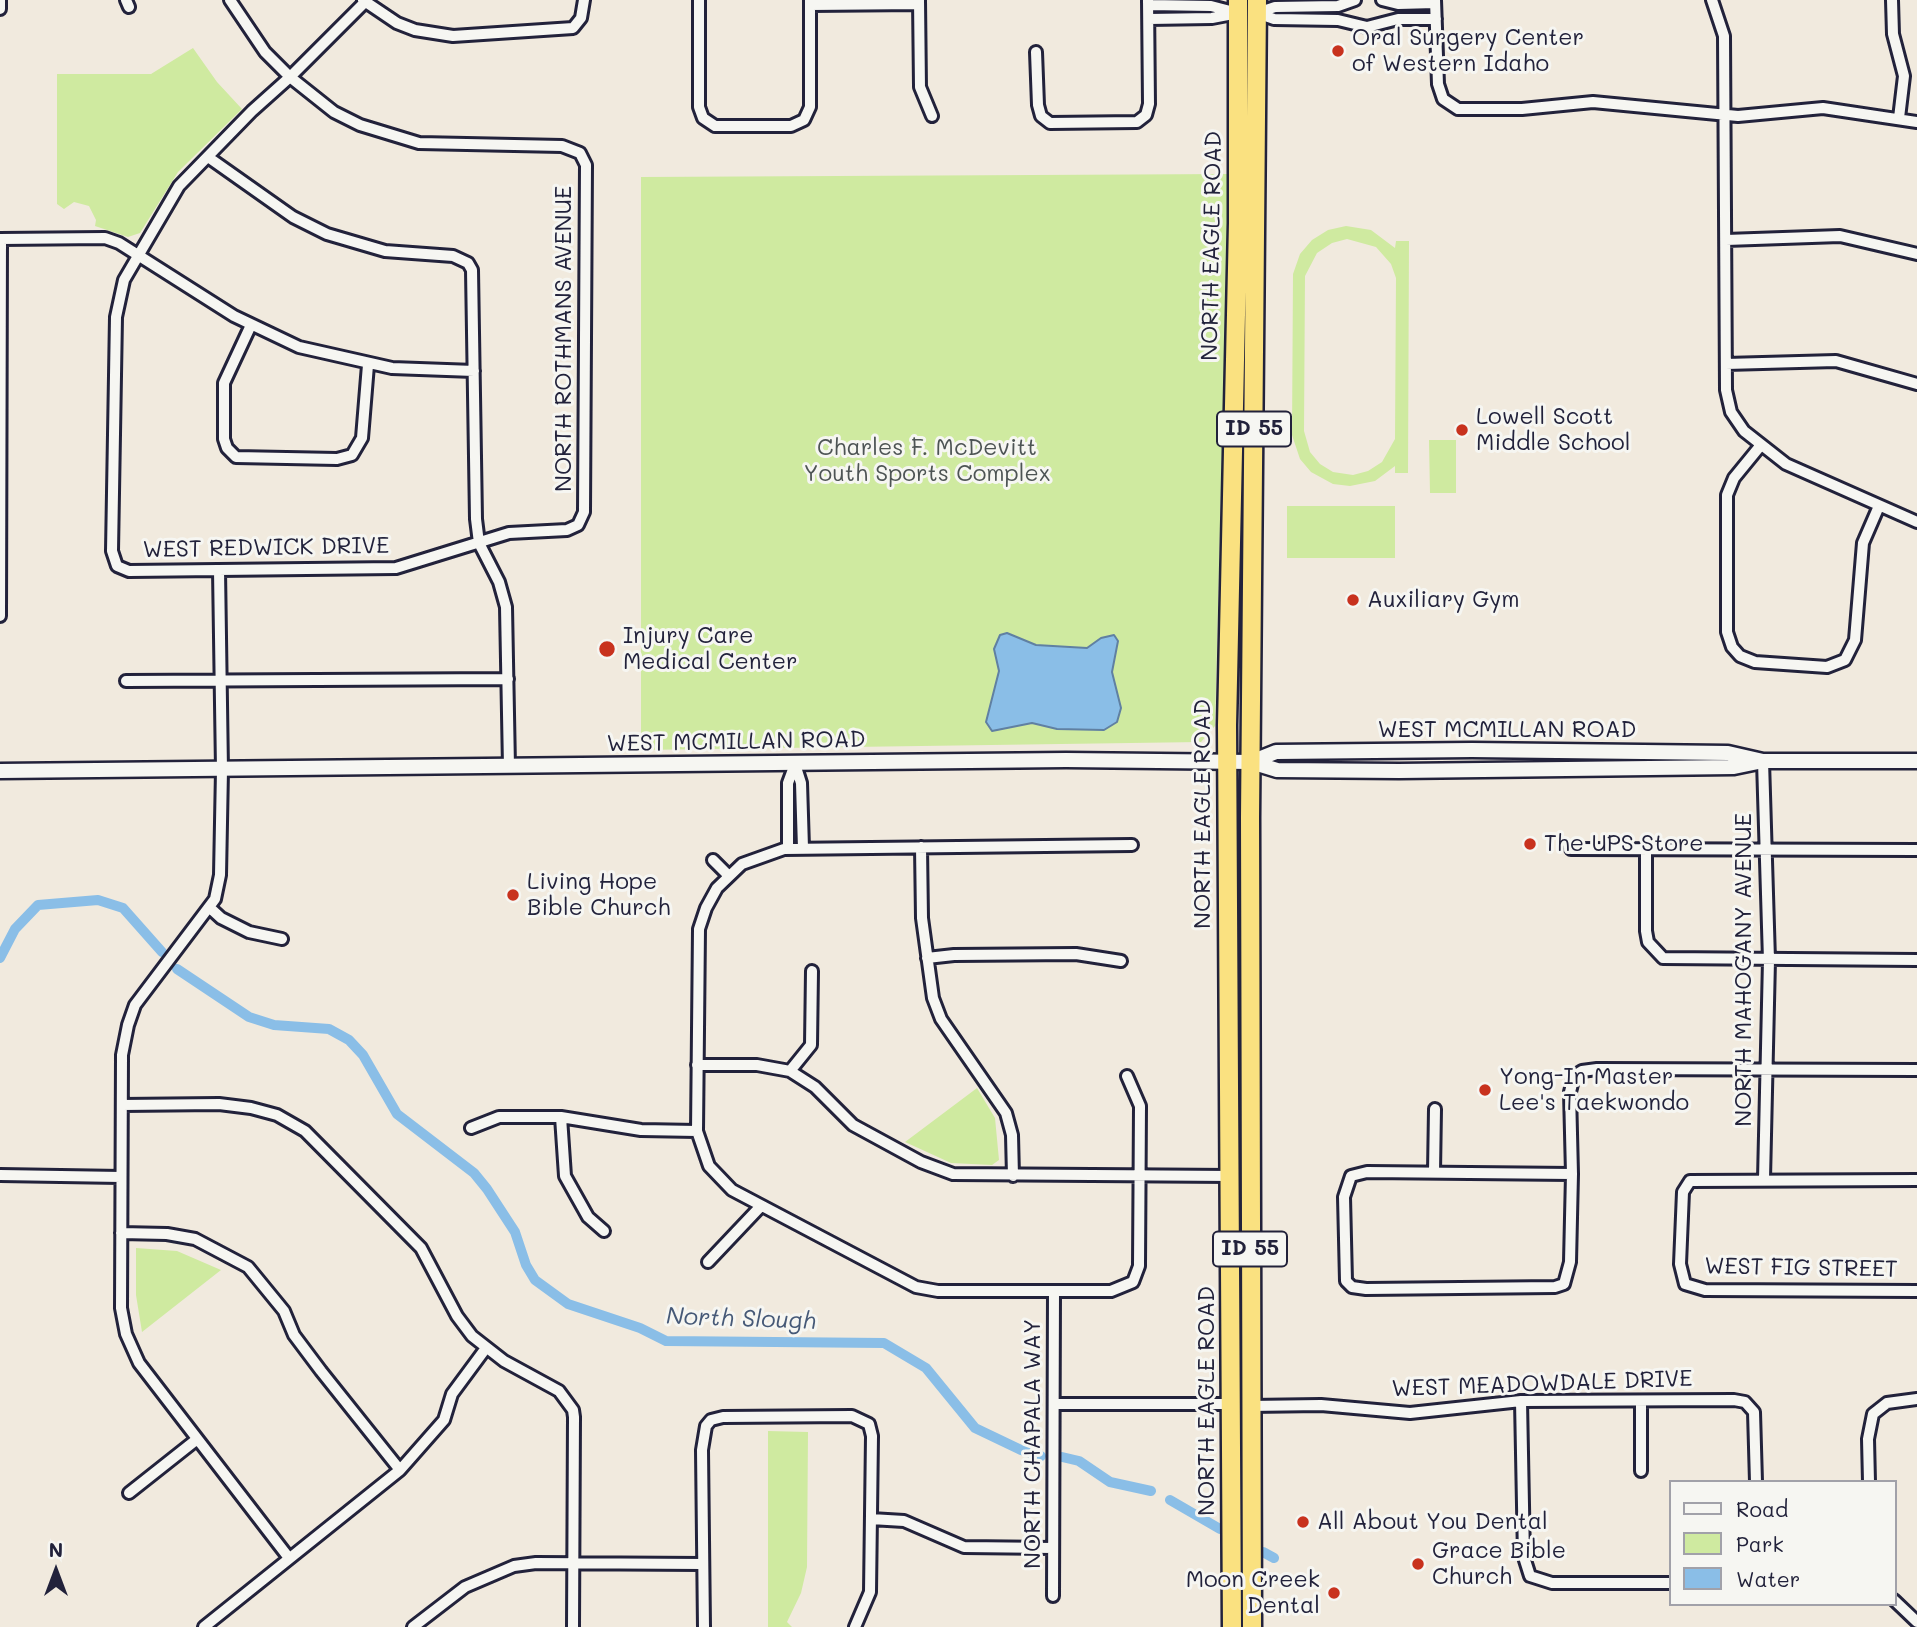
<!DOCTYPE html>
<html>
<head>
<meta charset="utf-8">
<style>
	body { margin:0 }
	#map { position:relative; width:1917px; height:1627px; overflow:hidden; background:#f1eade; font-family:Mali,sans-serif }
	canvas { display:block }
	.legend { position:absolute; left:1669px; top:1480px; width:228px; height:126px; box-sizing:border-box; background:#f6f6f2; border:2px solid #a1a1a9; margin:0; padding:9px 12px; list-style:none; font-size:21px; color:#22223b }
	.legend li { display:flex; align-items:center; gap:14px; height:35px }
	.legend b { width:35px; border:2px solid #a1a1a9 }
	.north { position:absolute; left:21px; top:1536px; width:70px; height:70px; -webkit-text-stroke:5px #f6f6f2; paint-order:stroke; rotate:0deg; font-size:19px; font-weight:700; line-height:28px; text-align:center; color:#22223b }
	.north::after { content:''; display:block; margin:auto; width:24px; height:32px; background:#22223b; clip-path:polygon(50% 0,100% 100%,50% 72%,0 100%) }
</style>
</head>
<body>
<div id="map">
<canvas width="1917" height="1627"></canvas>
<ul class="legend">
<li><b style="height:9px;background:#f6f6f2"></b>Road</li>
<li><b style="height:19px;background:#cfeaa0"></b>Park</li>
<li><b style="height:19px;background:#8abee7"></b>Water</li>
</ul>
<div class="north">N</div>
</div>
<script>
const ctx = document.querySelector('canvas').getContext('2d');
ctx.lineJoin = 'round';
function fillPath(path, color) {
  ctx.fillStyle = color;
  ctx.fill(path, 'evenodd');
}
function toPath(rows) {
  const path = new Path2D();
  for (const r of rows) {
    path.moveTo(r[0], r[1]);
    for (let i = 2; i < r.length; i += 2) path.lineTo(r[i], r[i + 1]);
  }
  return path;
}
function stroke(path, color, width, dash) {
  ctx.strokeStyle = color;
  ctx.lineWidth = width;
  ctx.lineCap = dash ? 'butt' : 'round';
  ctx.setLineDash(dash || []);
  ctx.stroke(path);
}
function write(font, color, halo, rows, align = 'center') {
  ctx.font = font + ' Mali,sans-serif';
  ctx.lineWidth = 6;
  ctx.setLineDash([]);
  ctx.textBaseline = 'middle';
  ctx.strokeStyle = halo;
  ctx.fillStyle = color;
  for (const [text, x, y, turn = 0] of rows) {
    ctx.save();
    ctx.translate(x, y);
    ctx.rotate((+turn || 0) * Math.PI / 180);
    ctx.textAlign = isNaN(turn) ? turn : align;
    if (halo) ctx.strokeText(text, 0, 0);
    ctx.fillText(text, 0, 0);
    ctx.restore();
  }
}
fillPath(toPath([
	[193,48,217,82,242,109,178,172,140,233,128,237,95,226,96,220,89,206,74,202,64,209,57,204,57,74,151,74],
	[1229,174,1215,726,1201,742,641,750,641,177],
	[1346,226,1371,230,1395,248,1396,241,1409,241,1408,473,1395,473,1395,466,1375,481,1350,486,1333,484,1311,472,1300,459,1292,435,1293,274,1300,254,1312,240,1328,230],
	[1347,239,1376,247,1391,264,1396,278,1395,439,1382,462,1368,471,1353,475,1333,472,1320,464,1310,452,1304,431,1305,276,1317,253,1332,243],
	[1429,440,1456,440,1456,493,1430,493],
	[1287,506,1395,506,1395,558,1287,558],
	[977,1088,995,1118,999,1160,992,1165,951,1163,905,1142],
	[136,1248,177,1251,221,1270,142,1332,136,1295],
	[768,1431,808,1432,807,1567,801,1593,787,1622,792,1627,768,1627]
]), '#cfeaa0');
const water = toPath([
	[1007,633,1036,645,1087,648,1101,638,1114,635,1118,641,1112,672,1121,708,1117,722,1104,730,1057,729,1032,723,992,731,986,722,999,671,994,649,1000,635,1007,633]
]);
fillPath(water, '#8abee7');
stroke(water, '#6080a2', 2);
stroke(toPath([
	[0,958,15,929,38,905,98,900,123,908,162,952],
	[177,969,249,1017,274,1025,329,1029,349,1040,363,1055,397,1114,474,1173,487,1189,515,1232,526,1265,535,1280,568,1304,640,1328,666,1341,884,1343,926,1368,975,1428,1021,1450,1041,1456],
	[1062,1457,1079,1461,1110,1482,1151,1491],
	[1170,1500,1220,1529],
	[1263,1552,1274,1558]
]), '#8abee7', 10);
const minor = toPath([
	[126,0,129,7],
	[230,0,265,52,290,77,334,112,360,125,419,143,562,146,580,153,586,165,584,512,578,525,567,530,509,533,396,568,129,571,117,566,112,551,116,317,124,280,179,186,252,111,290,77,365,2],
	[363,0,397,23,415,30,453,36,573,28,581,18,584,0],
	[699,0,699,107,703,118,715,126,791,126,804,120,810,107,810,0],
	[919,0,920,87,932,116],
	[1355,0,1338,6,1275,7,1257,13,1274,19,1338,20,1367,27,1398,19,1436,19],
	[1382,0,1398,4,1435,3],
	[1435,0,1438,84,1443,99,1458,109,1522,109,1593,102,1738,116,1823,108,1917,122],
	[1712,0,1724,36,1726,390,1731,412,1744,431,1786,464,1917,522],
	[1892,0,1893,34,1904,76,1899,118],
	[810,5,919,4],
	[1149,5,1211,6,1238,13,1212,18,1149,19],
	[0,9,0,0],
	[1036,52,1038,105,1041,116,1050,123,1137,122,1146,115,1149,104,1148,0],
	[208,157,293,217,327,234,385,251,453,256,468,263,472,270,476,519,479,543,499,582,506,607,509,767],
	[0,239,105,238,119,243,234,316,299,347,392,368,474,371],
	[1726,240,1840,236,1917,254],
	[251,325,224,383,224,439,227,448,236,457,337,459,352,455,362,438,368,365],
	[1726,364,1836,361,1917,384],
	[1761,445,1734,478,1727,495,1727,632,1732,647,1740,656,1755,662,1827,667,1845,660,1855,640,1863,543,1879,506],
	[219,570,222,770,220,875,215,899,135,1005,128,1025,122,1055,121,1308,126,1334,139,1363,289,1558],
	[0,616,1,239],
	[126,681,508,679],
	[1763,761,1769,960,1764,1179],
	[921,847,922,918,933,998,941,1019,1006,1113,1012,1135,1013,1176],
	[788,849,788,783,795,764,801,783,803,848],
	[1571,849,1917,850],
	[1646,849,1646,931,1648,942,1663,958,1917,960],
	[713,860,728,875],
	[209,907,221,918,249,932,282,939],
	[927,958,954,955,1076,954,1121,961],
	[697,1065,757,1065,790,1071,815,1087,853,1125,921,1162,953,1174,1231,1176],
	[790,1071,811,1045,812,971],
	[1127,1076,1140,1106,1139,1266,1133,1282,1111,1291,938,1291,916,1287,732,1190,709,1166,697,1131,699,929,706,908,717,888,742,864,784,849,1132,845],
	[122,1105,219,1104,251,1108,277,1115,305,1131,421,1248,457,1316,472,1336,504,1361,559,1391,573,1410,574,1417,573,1627],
	[561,1117,565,1176,588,1217,604,1231],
	[471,1128,499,1117,561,1117,641,1130,697,1131],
	[1434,1172,1435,1109],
	[1572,1174,1367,1172,1351,1176,1344,1197,1346,1281,1352,1287,1366,1289,1555,1287,1564,1284,1570,1262,1572,1174,1570,1092,1574,1076,1582,1071,1597,1069,1917,1070],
	[0,1175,121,1177],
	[1917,1180,1690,1181,1683,1192,1680,1264,1685,1284,1705,1290,1917,1291],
	[121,1233,167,1234,195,1239,248,1267,284,1311,294,1335,321,1371,400,1470],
	[708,1262,761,1206],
	[1521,1401,1524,1557,1530,1576,1552,1583,1670,1583],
	[1641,1401,1641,1471],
	[1054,1404,1230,1404],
	[1250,1406,1321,1405,1410,1413,1521,1401,1734,1400,1745,1402,1754,1412,1756,1482],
	[1869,1482,1868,1439,1873,1414,1887,1403,1917,1399],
	[129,1493,196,1440],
	[871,1519,904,1521,964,1547,1053,1548],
	[1053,1596,1054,1291],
	[1894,1600,1917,1622],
	[204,1627,400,1470,444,1420,452,1394,486,1348],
	[413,1627,465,1587,514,1566,536,1563,703,1564],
	[704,1627,702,1450,706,1426,711,1420,723,1417,852,1416,869,1424,872,1436,870,1592,855,1627]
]);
const secondary = toPath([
	[1251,762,1276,752,1472,750,1728,753,1763,761,1917,761],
	[0,771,1066,760,1251,762,1277,770,1399,771,1734,767,1763,761]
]);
const trunk = toPath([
	[1232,1627,1227,725,1238,223,1238,0],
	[1252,1627,1250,817,1257,0]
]);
stroke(minor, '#22223b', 16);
stroke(secondary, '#22223b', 19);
stroke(trunk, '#22223b', 23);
stroke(minor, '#f6f6f2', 10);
stroke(secondary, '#f6f6f2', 14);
stroke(trunk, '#fae180', 18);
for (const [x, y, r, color] of [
	[1338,51,7,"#c8321e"],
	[1462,430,7,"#c8321e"],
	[1353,600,7,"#c8321e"],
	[607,649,9,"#c8321e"],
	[1530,844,7,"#c8321e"],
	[513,895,7,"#c8321e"],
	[1485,1090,7,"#c8321e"],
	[1303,1522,7,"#c8321e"],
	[1418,1564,7,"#c8321e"],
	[1334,1593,7,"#c8321e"]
]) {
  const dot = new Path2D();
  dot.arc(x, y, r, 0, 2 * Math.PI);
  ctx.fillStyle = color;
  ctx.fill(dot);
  stroke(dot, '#f6f6f2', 2.5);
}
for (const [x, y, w] of [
	[1254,429,74],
	[1250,1249,74]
]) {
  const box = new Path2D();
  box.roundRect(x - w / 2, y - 17.5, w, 35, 5);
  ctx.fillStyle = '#f6f6f2';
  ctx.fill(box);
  stroke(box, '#22223b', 2);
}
write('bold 21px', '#22223b', null, [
	["ID 55",1254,429],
	["ID 55",1250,1249]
]);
write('23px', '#22223b', '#f6f6f2', [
	["Oral Surgery Center",1352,38],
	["of Western Idaho",1352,64],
	["Lowell Scott",1476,417],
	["Middle School",1476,443],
	["Auxiliary Gym",1367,600],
	["Injury Care",623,636],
	["Medical Center",623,662],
	["The UPS Store",1544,844],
	["Living Hope",527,882],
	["Bible Church",527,908],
	["Yong-In Master",1499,1077],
	["Lee's Taekwondo",1499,1103],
	["All About You Dental",1317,1522],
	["Grace Bible",1432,1551],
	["Church",1432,1577],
	["Moon Creek",1320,1580,"right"],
	["Dental",1320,1606,"right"]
], 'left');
write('23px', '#22223b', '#f6f6f2', [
	["NORTH EAGLE ROAD",1212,246,-89],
	["NORTH ROTHMANS AVENUE",564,339,-90],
	["WEST REDWICK DRIVE",266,548,-1],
	["WEST MCMILLAN ROAD",1507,730],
	["WEST MCMILLAN ROAD",736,742,-1],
	["NORTH EAGLE ROAD",1203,814,-90],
	["NORTH MAHOGANY AVENUE",1744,970,-90],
	["WEST FIG STREET",1801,1268,1],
	["WEST MEADOWDALE DRIVE",1542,1384,-2],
	["NORTH EAGLE ROAD",1207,1401,-90],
	["NORTH CHAPALA WAY",1033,1444,-90]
]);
write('23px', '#4d5454', '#f6f6f2', [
	["Charles F. McDevitt",927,448],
	["Youth Sports Complex",927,474]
]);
write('italic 24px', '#465977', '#f6f6f2', [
	["North Slough",741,1319,2]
]);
</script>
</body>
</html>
